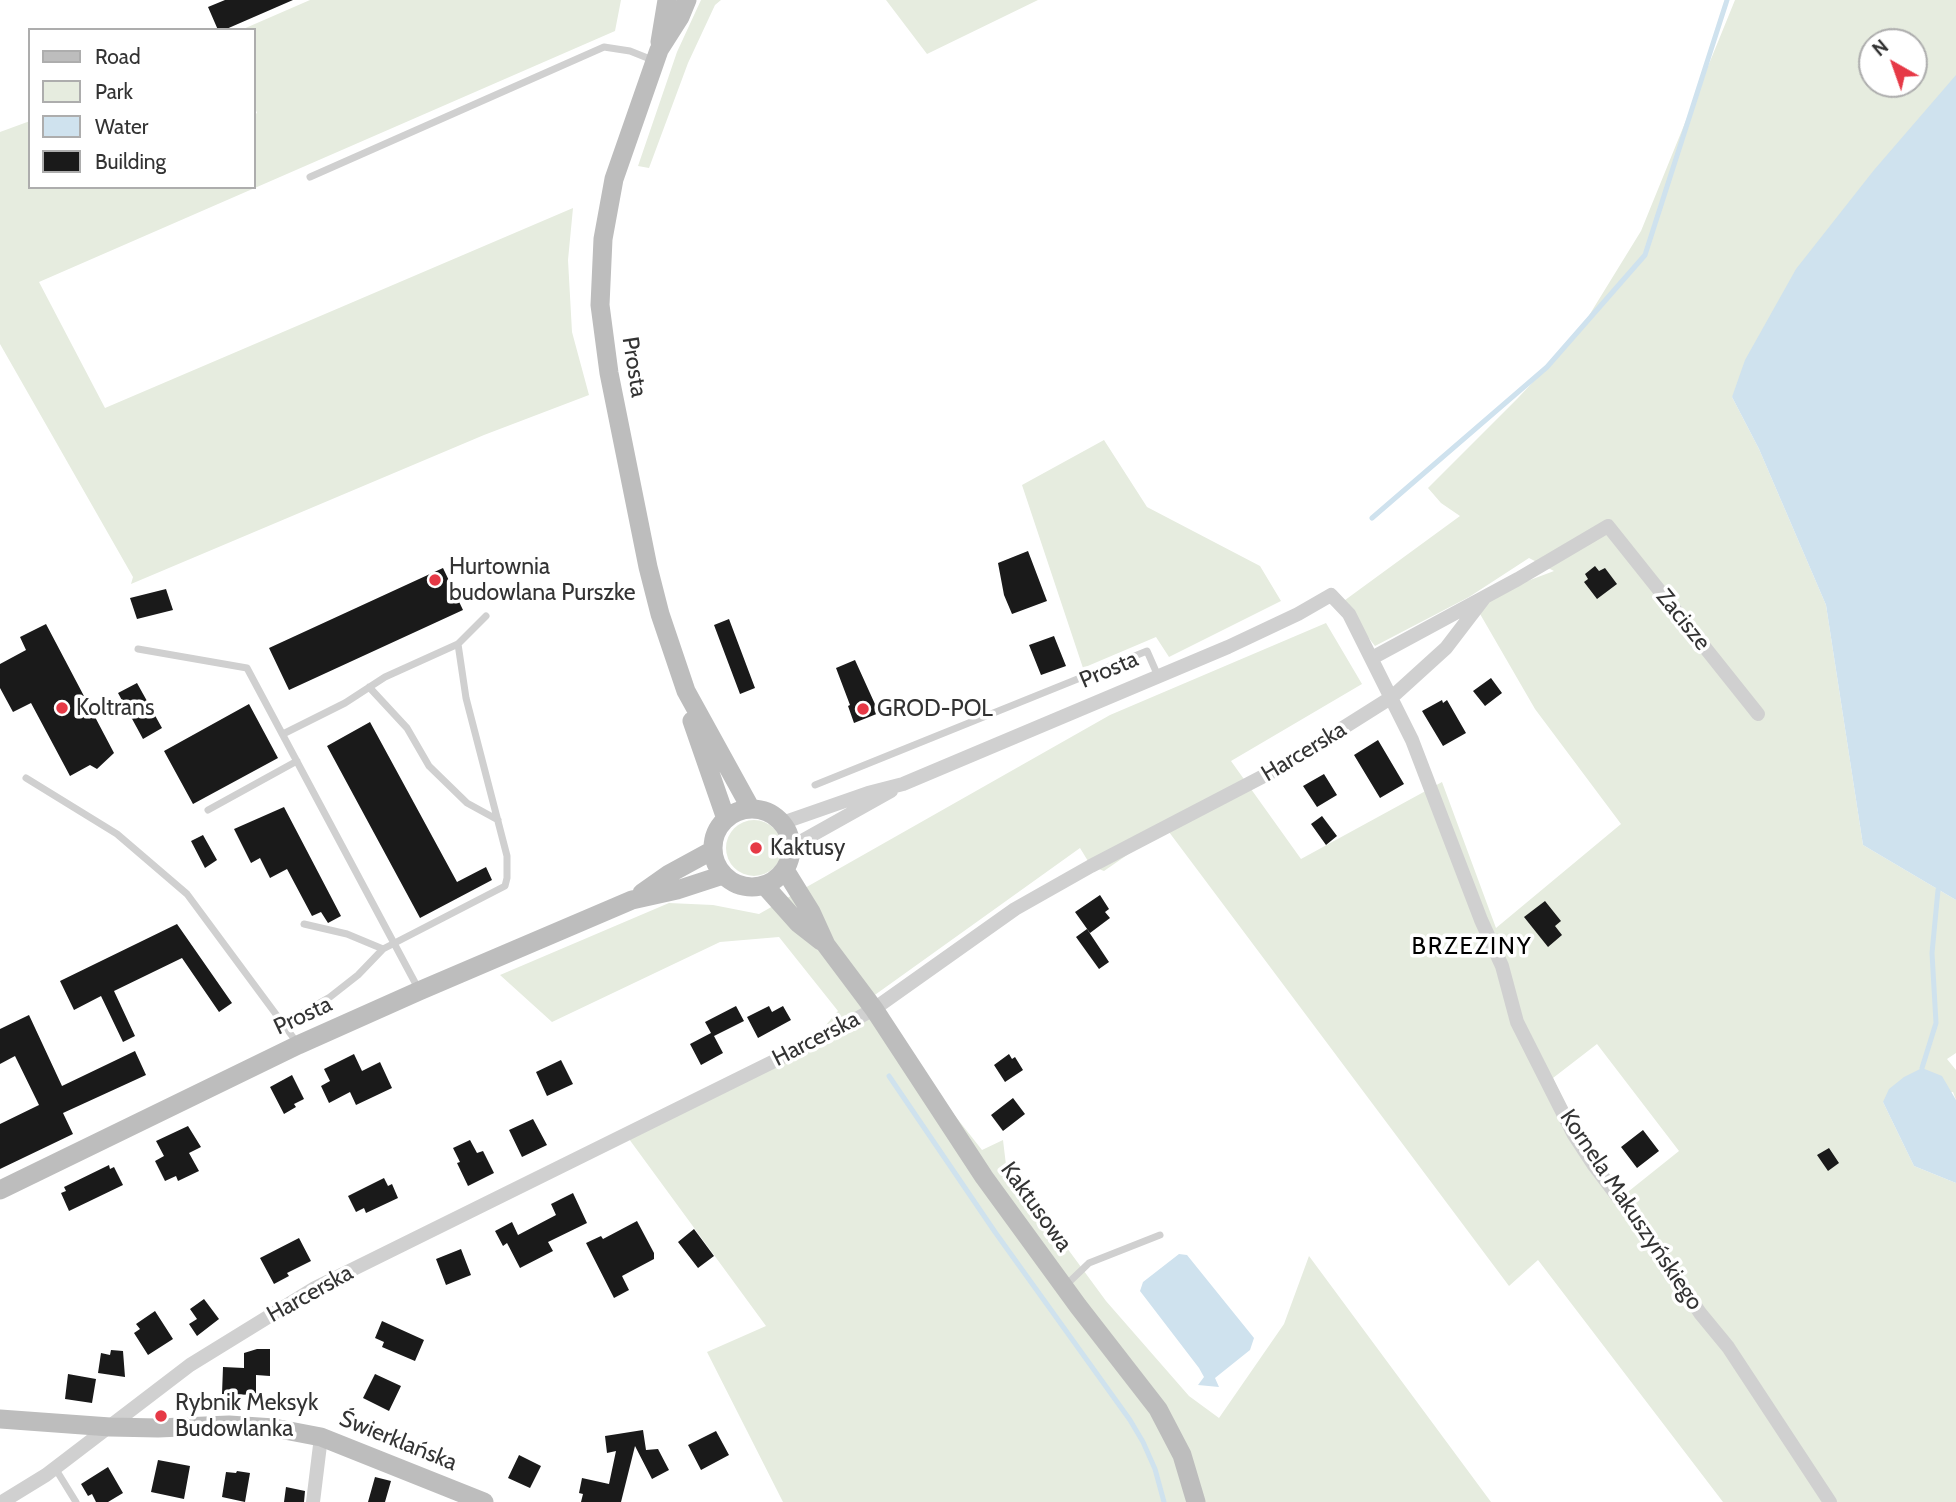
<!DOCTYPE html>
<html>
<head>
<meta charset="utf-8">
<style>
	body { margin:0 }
	#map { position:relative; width:1956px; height:1502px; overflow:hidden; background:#fff; font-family:Cabin,sans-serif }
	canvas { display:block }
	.legend { position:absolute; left:28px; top:28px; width:228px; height:161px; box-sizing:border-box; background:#fff; border:2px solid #adadad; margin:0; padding:9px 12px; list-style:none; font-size:21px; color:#333 }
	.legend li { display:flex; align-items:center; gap:14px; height:35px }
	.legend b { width:35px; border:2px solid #adadad }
	.north { position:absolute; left:1858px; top:28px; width:70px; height:70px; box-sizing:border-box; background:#fff; border:2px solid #adadad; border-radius:50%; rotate:320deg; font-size:19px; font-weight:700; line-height:28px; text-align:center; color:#333 }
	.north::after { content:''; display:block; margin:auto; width:24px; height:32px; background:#e63946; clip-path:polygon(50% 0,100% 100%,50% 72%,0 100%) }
</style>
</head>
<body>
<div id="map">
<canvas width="1956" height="1502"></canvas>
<ul class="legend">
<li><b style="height:9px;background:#bdbdbd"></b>Road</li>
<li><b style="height:19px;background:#e6ecdf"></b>Park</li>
<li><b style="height:19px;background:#cfe2ee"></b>Water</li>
<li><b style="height:19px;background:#1a1a1a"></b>Building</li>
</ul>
<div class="north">N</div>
</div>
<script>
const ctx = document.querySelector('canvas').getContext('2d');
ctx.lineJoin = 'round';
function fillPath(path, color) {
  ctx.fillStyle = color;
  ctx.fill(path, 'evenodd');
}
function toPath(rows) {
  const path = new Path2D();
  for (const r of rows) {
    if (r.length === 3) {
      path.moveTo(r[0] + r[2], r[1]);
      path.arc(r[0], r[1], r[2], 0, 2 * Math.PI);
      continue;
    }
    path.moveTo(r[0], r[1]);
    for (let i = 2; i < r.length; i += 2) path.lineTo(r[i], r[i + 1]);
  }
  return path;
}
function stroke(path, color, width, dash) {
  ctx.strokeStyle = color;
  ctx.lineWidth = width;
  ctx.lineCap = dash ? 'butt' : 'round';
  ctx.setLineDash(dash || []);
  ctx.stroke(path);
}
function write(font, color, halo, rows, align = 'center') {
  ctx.font = font + ' Cabin,sans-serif';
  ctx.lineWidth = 7;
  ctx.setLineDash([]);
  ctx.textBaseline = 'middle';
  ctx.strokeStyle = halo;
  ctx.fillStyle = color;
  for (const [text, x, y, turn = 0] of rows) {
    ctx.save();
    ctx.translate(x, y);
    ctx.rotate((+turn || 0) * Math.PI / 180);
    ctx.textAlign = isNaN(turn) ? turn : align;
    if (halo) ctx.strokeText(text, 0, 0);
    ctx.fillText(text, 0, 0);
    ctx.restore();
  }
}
fillPath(toPath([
	[310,0,621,0,615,31,39,282,105,408,573,208,568,260,572,332,589,395,484,435,131,584,133,577,0,344,0,132,30,121,30,187,254,187,254,115,257,113,254,105,254,30,241,30],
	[701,0,721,0,715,5,688,63,649,168,638,166,677,52],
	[886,0,1038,0,927,54],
	[1735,0,1956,0,1956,76,1732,397,1759,449,1826,605,1863,845,1956,900,1956,1053,1947,1059,1956,1070,1956,1100,1953,1092,1883,1102,1914,1166,1956,1183,1956,1502,1723,1502,1538,1260,1509,1286,1166,828,1104,871,1091,866,1080,848,865,1002,982,1150,1003,1140,1006,1165,1106,1301,1189,1396,1219,1418,1284,1324,1309,1256,1491,1502,783,1502,707,1352,766,1326,629,1139,806,1048,838,1011,779,937,720,942,552,1022,500,975,669,903,713,905,759,914,1110,715,1326,623,1362,684,1231,761,1301,859,1442,782,1496,928,1621,824,1535,709,1476,607,1485,597,1554,571,1529,558,1469,597,1375,646,1341,603,1460,516,1441,503,1428,488,1517,399,1577,335,1641,231],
	[1872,42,1914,42,1914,84,1872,84],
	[1597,1044,1679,1151,1624,1195,1577,1129,1553,1078],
	[1104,440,1147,507,1260,566,1281,601,1169,657,1156,637,1083,668,1022,485],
	[754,848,28]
]), '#e6ecdf');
fillPath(toPath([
	[1956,75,1956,900,1863,845,1826,605,1759,449,1732,397,1745,360,1796,269,1874,170],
	[1922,1068,1942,1076,1956,1100,1956,1183,1914,1166,1883,1102,1889,1089,1904,1077],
	[1179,1254,1187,1255,1254,1338,1250,1350,1215,1378,1219,1387,1198,1385,1204,1377,1199,1368,1140,1291,1143,1282]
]), '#cfe2ee');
stroke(toPath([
	[1372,518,1547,367,1645,255,1727,0],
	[1922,1068,1936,1023,1932,953,1938,890],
	[889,1076,995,1232,1130,1420,1143,1442,1155,1469,1164,1502]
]), '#cfe2ee', 5);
fillPath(toPath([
	[225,0,293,0,224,30,218,30,208,7],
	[1028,551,1047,601,1012,614,1004,595,998,563],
	[1595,566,1599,571,1605,568,1617,584,1597,599,1584,582,1588,579,1585,574],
	[443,568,463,610,289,690,269,648],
	[166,589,173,610,137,619,130,598],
	[729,619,755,688,740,694,714,625],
	[46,624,114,753,97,769,90,765,70,776,31,703,13,712,0,688,0,664,26,650,20,637],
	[1054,636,1066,666,1041,675,1029,645],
	[855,660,879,713,854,723,848,706,850,705,836,668],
	[1491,678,1502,693,1485,706,1473,691],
	[137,683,162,728,143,739,118,693],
	[1442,700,1443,703,1447,700,1466,733,1443,746,1422,711],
	[249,704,278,758,193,804,164,751],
	[370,722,457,882,486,867,492,880,420,918,327,746],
	[1378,740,1404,784,1380,798,1354,755],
	[1324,774,1337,795,1317,807,1303,786],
	[284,807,341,916,328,923,321,912,312,916,287,869,270,878,260,858,251,863,234,829],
	[1322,816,1337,836,1326,845,1311,824],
	[203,835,217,860,205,868,191,841],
	[1100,895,1109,909,1105,912,1110,918,1090,933,1075,912],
	[1545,901,1561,921,1555,926,1562,935,1548,947,1524,917],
	[177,924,232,1003,219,1012,182,958,114,991,135,1036,123,1042,101,996,74,1010,60,981],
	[1087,929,1109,962,1099,969,1076,937],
	[736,1006,744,1021,714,1036,723,1053,701,1065,690,1044,711,1033,705,1022],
	[769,1006,772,1012,783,1006,791,1020,758,1038,747,1017],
	[29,1015,62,1086,135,1051,146,1075,63,1113,73,1134,0,1169,0,1124,39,1105,15,1056,0,1064,0,1029],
	[354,1054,362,1071,380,1062,392,1088,356,1105,350,1092,329,1103,321,1086,330,1081,324,1069],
	[1009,1054,1012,1059,1015,1057,1023,1070,1005,1082,994,1065],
	[561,1060,573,1084,547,1096,536,1072],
	[292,1075,304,1099,294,1104,296,1107,284,1114,270,1087],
	[1013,1098,1025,1114,1003,1131,991,1115],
	[533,1119,547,1145,522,1157,509,1130],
	[188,1126,201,1147,189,1153,199,1171,178,1181,176,1176,165,1181,155,1161,164,1156,156,1141],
	[1643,1130,1659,1151,1637,1168,1621,1147],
	[470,1140,477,1153,483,1151,494,1173,468,1186,457,1163,460,1162,453,1148],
	[1829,1148,1839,1163,1828,1171,1817,1155],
	[109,1165,110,1169,114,1167,123,1185,69,1211,61,1193,66,1191,64,1187],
	[384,1178,388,1186,392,1184,398,1198,366,1213,364,1208,356,1212,348,1196],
	[573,1193,587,1223,548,1242,553,1251,520,1268,507,1243,503,1246,495,1231,512,1222,518,1235,556,1215,551,1204],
	[637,1221,654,1253,654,1259,622,1276,629,1290,614,1298,586,1243,601,1236,603,1239],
	[694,1229,714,1256,698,1268,678,1242],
	[299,1238,311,1261,287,1273,289,1276,274,1284,260,1258],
	[461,1249,471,1275,446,1285,436,1259],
	[204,1299,219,1319,197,1336,189,1324,197,1319,190,1309],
	[155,1311,173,1339,148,1355,134,1333,140,1329,136,1324],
	[382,1321,424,1340,415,1361,382,1347,384,1342,375,1338],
	[257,1349,270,1349,270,1376,256,1375,256,1395,222,1394,223,1367,244,1368,244,1353],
	[111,1350,123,1351,125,1377,98,1373,101,1353,110,1355],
	[68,1374,96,1379,92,1403,65,1399],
	[375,1374,401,1386,389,1411,363,1398],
	[643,1430,646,1450,658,1449,669,1470,652,1479,635,1446,621,1502,581,1502,583,1494,579,1493,582,1478,609,1484,616,1451,607,1453,605,1436],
	[716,1431,729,1455,701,1470,688,1445],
	[519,1455,541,1466,530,1488,508,1478],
	[158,1460,190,1466,184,1499,151,1492],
	[108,1467,123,1493,108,1502,96,1502,92,1494,88,1496,81,1484],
	[237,1471,250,1473,245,1502,222,1497,226,1472,236,1473],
	[375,1477,391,1481,385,1502,368,1502],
	[286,1487,305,1491,304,1502,284,1502]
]), '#1a1a1a');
stroke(toPath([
	[310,177,604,47,630,51,655,61],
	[138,649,247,668,419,990],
	[369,687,407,728,429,766,467,803,498,820],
	[283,734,345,703,385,677,458,644,486,616],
	[26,778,117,834,187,894,298,1044],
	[815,785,1147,651,1158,676],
	[208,810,297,761],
	[304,924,347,934,383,949],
	[283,1024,330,997,358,975,383,949,505,886,507,878,507,856,466,698,458,644],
	[1064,1287,1089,1263,1160,1235],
	[55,1468,76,1502]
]), '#d0d0d0', 7);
stroke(toPath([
	[1372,658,1518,579,1608,526,1758,714],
	[782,823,868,793,903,784,1228,647,1298,614,1331,595,1349,614,1412,740,1481,920,1502,966,1517,1022,1574,1135,1593,1164,1662,1255,1700,1313,1728,1347,1830,1502],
	[791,847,891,791],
	[2,1502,46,1475,190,1365,315,1288,829,1034,874,1009,1015,909,1091,866,1281,767,1392,697,1446,648,1485,597],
	[313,1502,321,1437]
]), '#d0d0d0', 14);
stroke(toPath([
	[687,0,680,17,659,50,614,179,603,239,600,305,609,373,648,567,660,614,686,691,751,809],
	[660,42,667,0],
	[692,721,726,819],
	[752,848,39],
	[785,870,811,912,826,945,874,1009,984,1177,1078,1306,1158,1409,1182,1455,1196,1502],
	[765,886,798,923,821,941],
	[642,893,669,874,713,850],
	[0,1190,298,1045,419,991,632,900,677,890,723,875],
	[0,1419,110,1427,158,1428,229,1425,274,1428,321,1437,484,1502]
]), '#bdbdbd', 19);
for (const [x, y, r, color] of [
	[435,580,7,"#e63946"],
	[62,708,7,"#e63946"],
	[863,709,7,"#e63946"],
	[756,848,7,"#e63946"],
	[161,1416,7,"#e63946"]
]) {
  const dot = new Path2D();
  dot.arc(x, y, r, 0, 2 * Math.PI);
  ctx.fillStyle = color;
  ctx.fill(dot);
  stroke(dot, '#fff', 2.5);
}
write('23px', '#333', '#fff', [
	["Prosta",634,367,81],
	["Zacisze",1683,620,51],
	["Prosta",1109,670,-23],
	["Harcerska",1304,752,-31],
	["Prosta",303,1016,-25],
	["Harcerska",816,1039,-27],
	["Kaktusowa",1036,1207,54],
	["Kornela Makuszyńskiego",1631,1210,56],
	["Harcerska",310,1294,-29],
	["Świerklańska",398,1441,22]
]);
write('23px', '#333', '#fff', [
	["Hurtownia",449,567],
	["budowlana Purszke",449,593],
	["Koltrans",76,708],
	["GROD-POL",877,709],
	["Kaktusy",770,848],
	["Rybnik Meksyk",175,1403],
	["Budowlanka",175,1429]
], 'left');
ctx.letterSpacing = '2px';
write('24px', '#000', '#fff', [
	["BRZEZINY",1472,947]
]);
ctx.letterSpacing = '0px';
</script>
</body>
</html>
